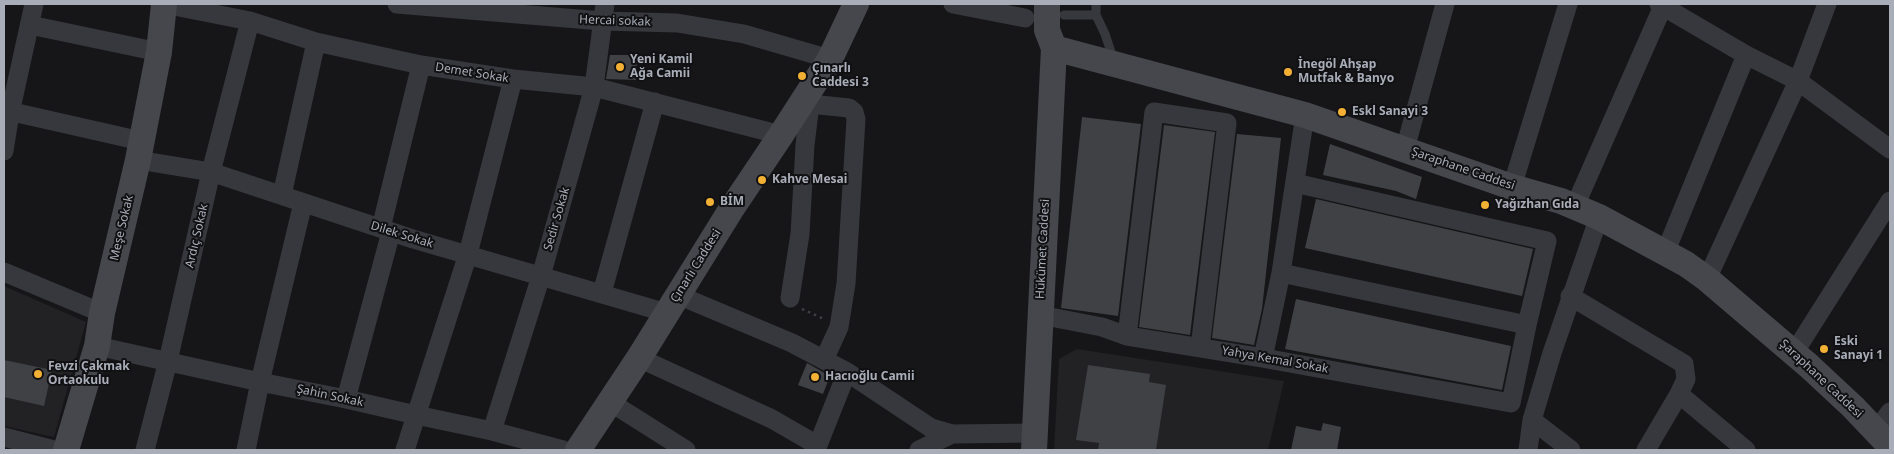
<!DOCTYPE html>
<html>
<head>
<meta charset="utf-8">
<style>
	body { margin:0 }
	#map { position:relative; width:1894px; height:454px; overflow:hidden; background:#161618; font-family:"Noto Sans",sans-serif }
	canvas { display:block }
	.frame { position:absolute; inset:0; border:5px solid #a8adb8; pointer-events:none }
</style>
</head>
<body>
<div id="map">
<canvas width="1894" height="454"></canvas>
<div class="frame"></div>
</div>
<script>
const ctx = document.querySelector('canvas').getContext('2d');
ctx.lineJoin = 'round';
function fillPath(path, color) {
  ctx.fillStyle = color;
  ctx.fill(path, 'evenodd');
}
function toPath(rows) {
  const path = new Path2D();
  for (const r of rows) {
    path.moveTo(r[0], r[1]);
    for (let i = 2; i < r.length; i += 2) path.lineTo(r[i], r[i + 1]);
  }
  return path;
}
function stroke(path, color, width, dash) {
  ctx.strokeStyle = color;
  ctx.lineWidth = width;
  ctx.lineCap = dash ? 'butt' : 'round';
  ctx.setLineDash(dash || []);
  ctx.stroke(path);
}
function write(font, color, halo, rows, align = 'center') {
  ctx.font = font + ' "Noto Sans",sans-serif';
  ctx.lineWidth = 4;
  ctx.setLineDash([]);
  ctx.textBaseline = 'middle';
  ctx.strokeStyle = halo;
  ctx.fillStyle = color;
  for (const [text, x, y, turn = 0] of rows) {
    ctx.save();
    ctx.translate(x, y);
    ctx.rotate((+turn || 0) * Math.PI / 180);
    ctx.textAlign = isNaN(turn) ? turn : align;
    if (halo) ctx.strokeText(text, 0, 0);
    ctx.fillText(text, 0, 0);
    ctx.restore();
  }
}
fillPath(toPath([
	[4,286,86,322,54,437,4,426],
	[1077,349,1284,381,1268,450,1054,450,1059,359]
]), '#222225');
fillPath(toPath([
	[610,55,637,55,636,80,606,79],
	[1082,117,1141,124,1118,316,1061,308],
	[1164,125,1215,132,1190,335,1139,327],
	[1237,134,1281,138,1262,309,1254,345,1212,338],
	[1330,144,1422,177,1416,199,1396,191,1323,175],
	[1316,199,1533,249,1522,296,1305,248],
	[1296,299,1511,346,1502,390,1285,349],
	[4,360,52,370,44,406,4,397],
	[807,363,830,376,823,394,798,385],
	[1088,365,1150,374,1149,382,1166,385,1156,450,1098,450,1099,443,1076,440],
	[1323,423,1341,427,1337,450,1291,450,1296,426,1321,431]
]), '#404145');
stroke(toPath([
	[802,309,824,319]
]), '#3d3f44', 2.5, [2.5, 4]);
stroke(toPath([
	[1096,4,1096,15,1105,34,1114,61],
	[1064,15,1096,15]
]), '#37383d', 9);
stroke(toPath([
	[164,4,250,21,316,42,421,65,513,79,594,87,781,135],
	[397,4,602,21,677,23,744,34,830,59],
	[953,4,1025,18],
	[1659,4,1746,55,1798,81,1890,149],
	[30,25,159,52],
	[805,98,810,104,849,108,854,112,856,119,846,284,839,327,824,360],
	[4,110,141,141],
	[1405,149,1445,4],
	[4,151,10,113,34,4],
	[138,160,211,172,413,239,667,313],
	[1512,187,1568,4],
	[282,195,316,42],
	[1575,206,1663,6],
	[381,228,421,65],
	[1665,253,1746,55],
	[4,272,102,313],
	[1281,273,1527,325],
	[1707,279,1798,81,1827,4],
	[602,293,655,102],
	[678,295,792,343,847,372,931,428,952,434,1034,433],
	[1570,296,1684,364,1686,379,1679,394,1746,450],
	[790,298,800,234,805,145,810,104],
	[1040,315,1102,327,1127,336,1263,358,1511,403,1527,325,1547,241,1295,183],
	[1127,336,1154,112,1227,123,1200,348],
	[97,346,260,382,346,399,416,415,492,431,563,450],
	[1794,353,1890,201],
	[639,358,772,419,817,445],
	[1263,358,1281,273,1305,115],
	[346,399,391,232],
	[610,402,686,450],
	[1532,420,1571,450],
	[492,431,541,276,594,87,605,4],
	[1876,431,1890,412],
	[4,437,54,450],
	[145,450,168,361,211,172,250,21],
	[246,450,260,382,303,203],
	[405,450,468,254,513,79],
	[816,450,847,372],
	[919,450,952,434],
	[1528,450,1532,420,1552,353,1599,217],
	[1646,450,1679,394]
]), '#37383d', 19);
stroke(toPath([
	[1054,48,1305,115,1512,187,1561,201,1599,217,1686,264,1707,279,1809,366,1853,407,1890,446],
	[66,450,97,346,102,313,138,160,159,52,164,4],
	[578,450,639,358,732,208,781,135,830,59,856,4],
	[1034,450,1054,48,1047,30,1047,4]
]), '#45474d', 26);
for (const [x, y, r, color] of [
	[620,67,5,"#f2b134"],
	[1288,72,5,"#f2b134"],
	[802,76,5,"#f2b134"],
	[1342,112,5,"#f2b134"],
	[762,180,5,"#f2b134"],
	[710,202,5,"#f2b134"],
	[1485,205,5,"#f2b134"],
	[1824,349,5,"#f2b134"],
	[38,374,5,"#f2b134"],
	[815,377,5,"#f2b134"]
]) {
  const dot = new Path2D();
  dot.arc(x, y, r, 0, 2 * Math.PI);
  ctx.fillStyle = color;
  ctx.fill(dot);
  stroke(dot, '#111113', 2);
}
write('12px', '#a8adb8', '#111113', [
	["Hercai sokak",615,21,2],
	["Demet Sokak",472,73,9],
	["Şaraphane Caddesi",1463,169,19],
	["Sedir Sokak",557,219,-74],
	["Meşe Sokak",122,228,-77],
	["Dilek Sokak",402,235,17],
	["Ardıç Sokak",197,236,-77],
	["Hükümet Caddesi",1043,249,-87],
	["Çınarlı Caddesi",696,266,-58],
	["Yahya Kemal Sokak",1275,360,10],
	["Şaraphane Caddesi",1821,379,43],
	["Şahin Sokak",330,396,12]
]);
write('bold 12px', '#a8adb8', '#111113', [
	["Yeni Kamil",630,60],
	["Ağa Camii",630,74],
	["İnegöl Ahşap",1298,65],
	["Mutfak & Banyo",1298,79],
	["Çınarlı",812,69],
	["Caddesi 3",812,83],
	["Eskl Sanayi 3",1352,112],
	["Kahve Mesai",772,180],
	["BİM",720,202],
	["Yağızhan Gıda",1495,205],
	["Eski",1834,342],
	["Sanayi 1",1834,356],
	["Fevzi Çakmak",48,367],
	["Ortaokulu",48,381],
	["Hacıoğlu Camii",825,377]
], 'left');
</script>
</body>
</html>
